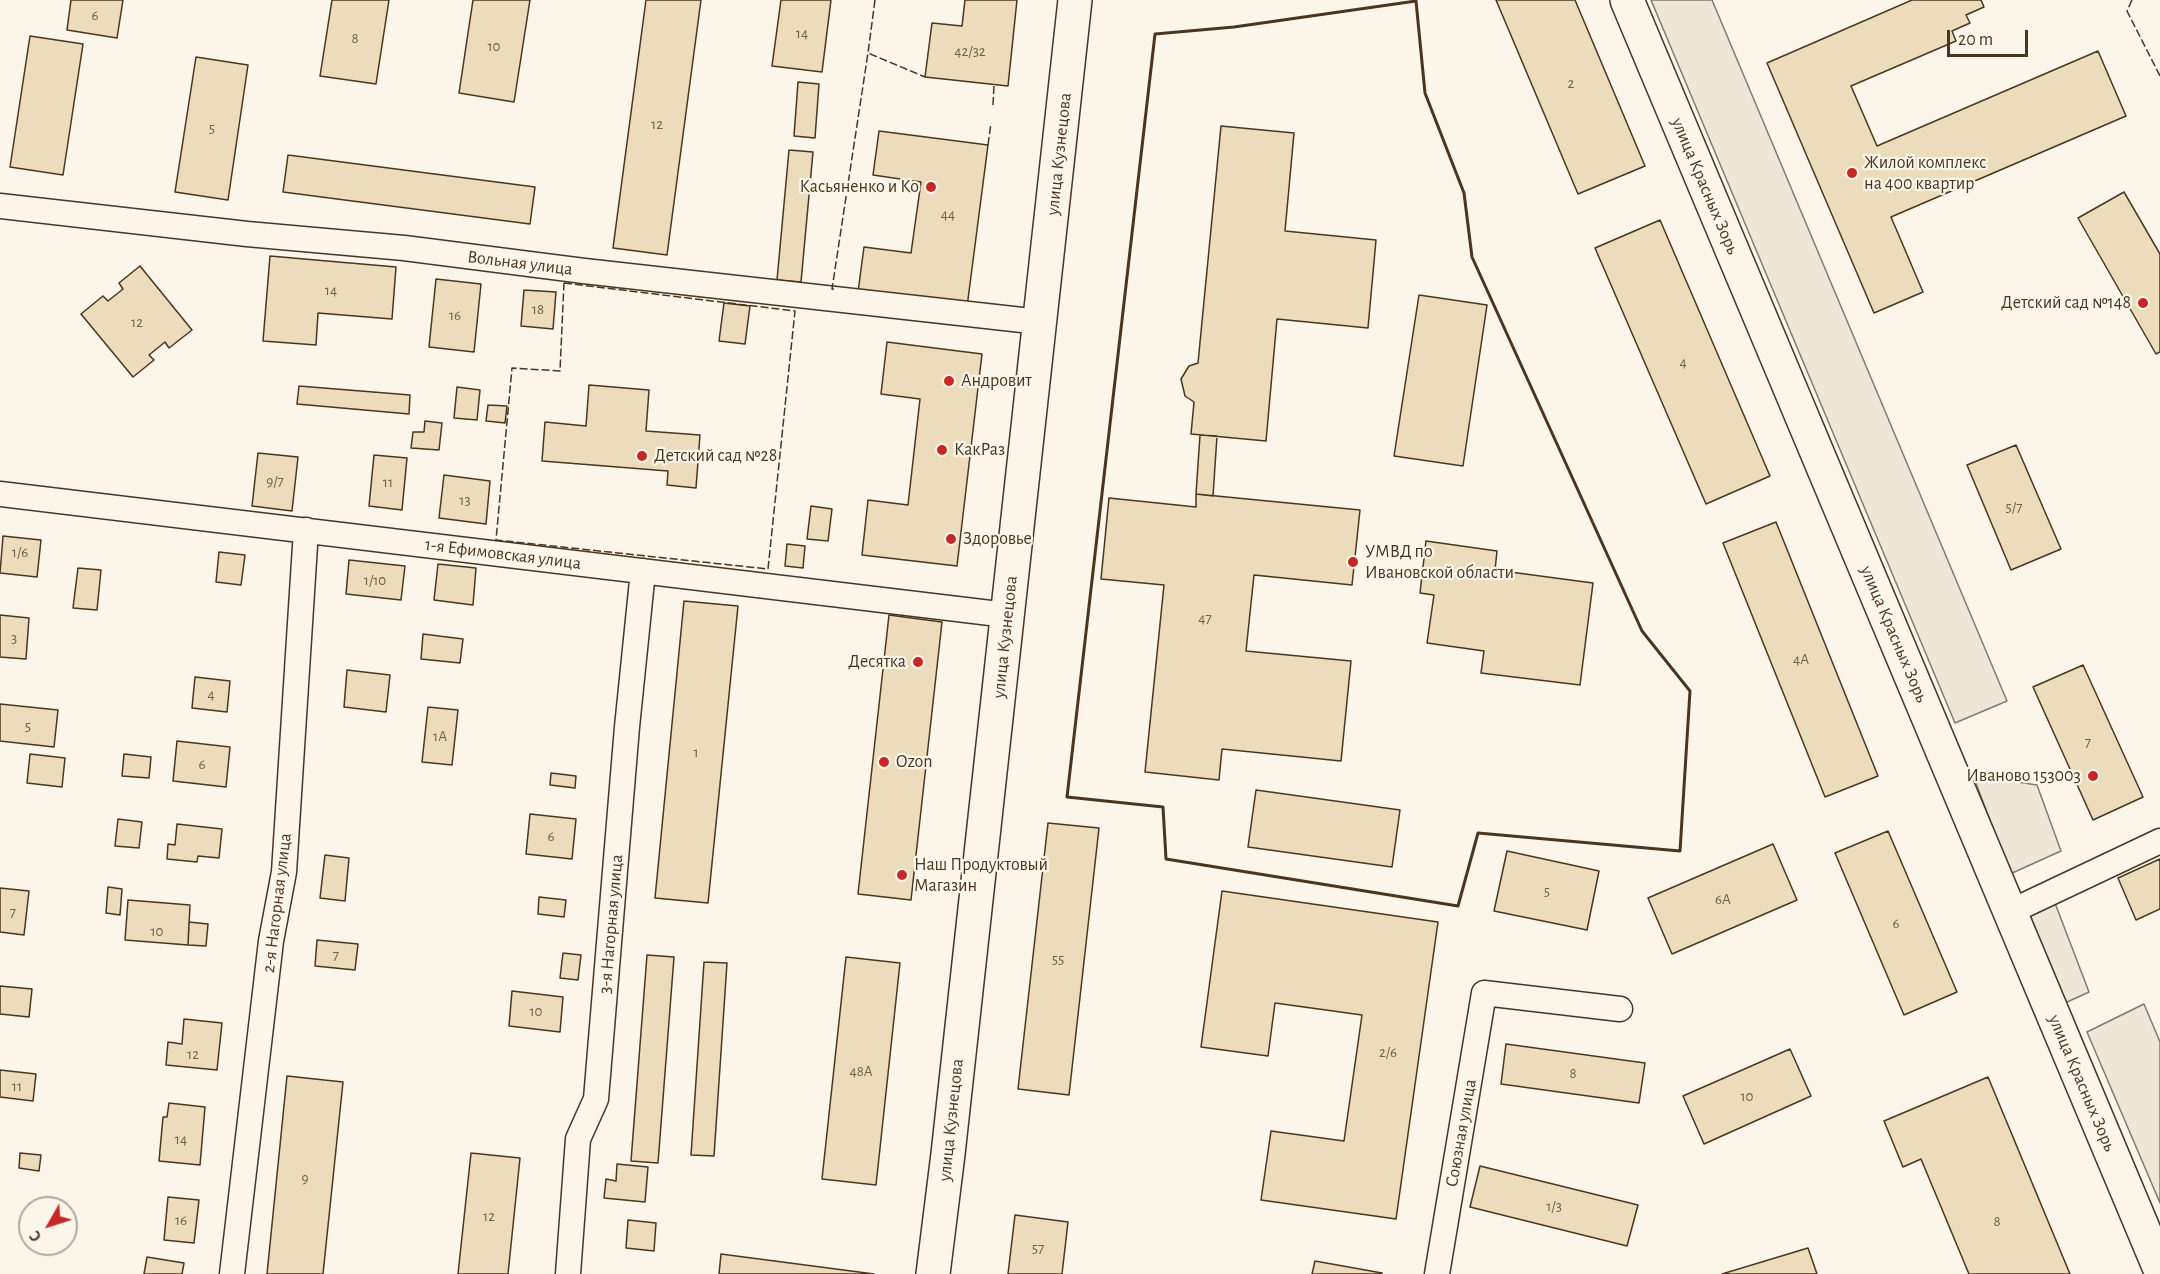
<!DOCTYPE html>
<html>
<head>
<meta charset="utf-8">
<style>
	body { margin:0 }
	#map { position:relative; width:2160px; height:1274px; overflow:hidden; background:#fbf6e9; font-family:"Alegreya Sans",sans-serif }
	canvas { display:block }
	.north { position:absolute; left:18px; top:1196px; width:60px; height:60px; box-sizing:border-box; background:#fbf6e9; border:2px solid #b4a999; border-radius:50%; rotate:231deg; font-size:16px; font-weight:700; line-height:24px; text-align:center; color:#4a3520 }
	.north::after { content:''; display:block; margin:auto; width:21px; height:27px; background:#c62828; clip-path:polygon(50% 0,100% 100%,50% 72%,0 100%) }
	.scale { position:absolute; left:1947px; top:30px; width:81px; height:27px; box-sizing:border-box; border:3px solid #4a3520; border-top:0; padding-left:8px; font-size:18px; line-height:21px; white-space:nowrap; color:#4a3520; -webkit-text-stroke:4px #fbf6e9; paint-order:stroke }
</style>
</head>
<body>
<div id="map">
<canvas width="2160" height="1274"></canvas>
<div class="north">С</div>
<div class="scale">20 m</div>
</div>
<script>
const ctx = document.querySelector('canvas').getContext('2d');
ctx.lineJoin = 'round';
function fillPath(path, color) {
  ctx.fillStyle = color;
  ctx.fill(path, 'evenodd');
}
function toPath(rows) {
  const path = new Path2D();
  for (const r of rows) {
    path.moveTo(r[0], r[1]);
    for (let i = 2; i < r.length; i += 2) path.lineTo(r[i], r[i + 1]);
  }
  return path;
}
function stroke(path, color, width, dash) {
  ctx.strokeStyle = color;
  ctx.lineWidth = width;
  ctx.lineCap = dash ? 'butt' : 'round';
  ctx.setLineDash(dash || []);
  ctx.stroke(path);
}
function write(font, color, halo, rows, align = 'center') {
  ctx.font = font + ' "Alegreya Sans",sans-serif';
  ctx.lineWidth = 4.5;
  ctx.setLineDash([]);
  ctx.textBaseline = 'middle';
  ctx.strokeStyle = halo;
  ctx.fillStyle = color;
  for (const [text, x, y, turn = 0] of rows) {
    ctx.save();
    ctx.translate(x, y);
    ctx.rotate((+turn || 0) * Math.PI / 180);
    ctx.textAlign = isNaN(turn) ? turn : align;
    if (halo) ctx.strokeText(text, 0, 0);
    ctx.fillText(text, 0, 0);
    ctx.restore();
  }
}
const green = toPath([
	[1651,0,1712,0,2007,701,1955,723,1651,0],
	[1973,775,2037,785,2061,851,2010,874,1973,775],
	[2050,890,2089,992,2065,1003,2024,901,2050,890],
	[2144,1004,2160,1042,2160,1203,2087,1032,2144,1004]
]);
fillPath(green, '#ede6d9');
stroke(green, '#887966', 1.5);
const building = toPath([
	[71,0,123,0,117,38,67,30,71,0],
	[332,0,389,0,376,84,320,76,332,0],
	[473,0,530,0,514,102,459,93,473,0],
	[646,0,701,0,667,255,613,248,646,0],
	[781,0,831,0,822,72,772,66,781,0],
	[965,0,1017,0,1008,86,925,77,932,23,962,26,965,0],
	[1496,0,1575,0,1645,166,1578,194,1496,0],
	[1912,0,1981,0,1984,7,1966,15,1970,23,1952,31,1956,41,1851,86,1877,146,2098,51,2126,116,1891,217,1923,292,1874,313,1767,63,1912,0],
	[30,36,83,44,63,175,10,167,30,36],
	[196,57,248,65,228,200,175,192,196,57],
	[798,82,819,84,815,138,794,136,798,82],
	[1221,126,1294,133,1285,231,1376,240,1368,328,1277,319,1266,441,1191,434,1194,402,1185,396,1181,379,1189,366,1198,363,1221,126],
	[879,131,988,145,967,307,858,292,864,247,911,253,921,182,873,175,879,131],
	[789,150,813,152,801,282,777,280,789,150],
	[288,155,535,187,530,224,283,192,288,155],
	[2124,192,2160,254,2160,352,2156,354,2078,218,2124,192],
	[1660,220,1770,476,1706,504,1595,248,1660,220],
	[270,256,396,267,392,319,318,313,316,345,263,341,270,256],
	[140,266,192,330,169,348,165,342,149,355,154,360,133,377,81,314,103,296,108,301,123,289,119,283,140,266],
	[436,279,481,284,474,352,429,347,436,279],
	[524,290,556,292,553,329,521,326,524,290],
	[1419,295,1487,305,1463,466,1394,456,1419,295],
	[724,303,750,306,745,344,719,341,724,303],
	[887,342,982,354,957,566,862,555,868,500,908,505,920,399,881,394,887,342],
	[589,385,649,390,646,431,700,435,696,488,667,485,668,471,542,461,545,422,586,426,589,385],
	[299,386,410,395,409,414,297,404,299,386],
	[457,387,480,390,477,420,454,418,457,387],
	[488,405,507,406,505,423,486,421,488,405],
	[425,421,442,423,439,450,411,448,413,432,424,432,425,421],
	[1200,435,1217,436,1213,496,1196,494,1200,435],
	[2016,445,2061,549,2011,570,1967,465,2016,445],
	[258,453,298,457,292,511,252,506,258,453],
	[374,455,407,458,402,510,369,506,374,455],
	[444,475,490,481,486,524,439,518,444,475],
	[1196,494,1360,510,1352,585,1254,575,1246,651,1351,661,1341,761,1222,749,1219,780,1145,772,1164,585,1101,579,1109,498,1196,507,1196,494],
	[811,506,832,509,828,541,807,539,811,506],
	[1776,522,1878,776,1825,797,1723,543,1776,522],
	[3,536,41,540,37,577,0,573,3,536],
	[1426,541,1497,551,1495,570,1593,583,1580,685,1481,673,1484,651,1427,643,1434,595,1420,593,1426,541],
	[787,544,805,546,803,568,785,566,787,544],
	[219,552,245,555,241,585,216,582,219,552],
	[349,560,405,566,401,600,346,594,349,560],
	[438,564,476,568,473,605,434,600,438,564],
	[78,568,101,570,97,610,73,608,78,568],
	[684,601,738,606,708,903,655,898,684,601],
	[0,615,29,618,26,659,0,657,0,615],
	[889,615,942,622,911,900,858,894,889,615],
	[423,634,463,639,460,663,421,659,423,634],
	[2083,665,2143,797,2093,820,2033,687,2083,665],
	[347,670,390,675,386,712,344,707,347,670],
	[195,677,230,681,227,712,192,708,195,677],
	[0,704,58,710,54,747,0,741,0,704],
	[428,707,458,710,452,765,422,762,428,707],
	[177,741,230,747,226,787,173,781,177,741],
	[30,754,65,758,62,787,27,783,30,754],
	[124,754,151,757,149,778,122,776,124,754],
	[551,773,576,776,575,788,550,785,551,773],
	[1256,790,1400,810,1392,867,1248,847,1256,790],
	[530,814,576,819,572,859,526,854,530,814],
	[118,819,142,822,139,848,115,846,118,819],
	[1048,823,1099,828,1069,1095,1018,1089,1048,823],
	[177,824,222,829,219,858,198,856,197,862,167,859,168,844,175,845,177,824],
	[1888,831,1957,992,1904,1015,1835,853,1888,831],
	[1773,844,1797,900,1672,954,1648,898,1773,844],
	[1507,851,1599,871,1587,930,1494,911,1507,851],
	[325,855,349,858,345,901,320,898,325,855],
	[2160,859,2160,909,2136,920,2118,878,2160,859],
	[108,887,122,889,120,915,106,913,108,887],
	[0,888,29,891,24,935,0,932,0,888],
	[1222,891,1438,922,1396,1219,1261,1200,1271,1131,1344,1141,1362,1015,1275,1003,1268,1056,1201,1047,1222,891],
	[539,897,566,900,564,917,538,914,539,897],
	[128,900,190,905,188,945,125,940,128,900],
	[189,922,208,924,206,946,188,945,189,922],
	[317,940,358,944,355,970,315,966,317,940],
	[563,953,581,955,578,980,560,978,563,953],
	[647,955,674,957,658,1163,631,1161,647,955],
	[846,957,900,963,876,1185,822,1179,846,957],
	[704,962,727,963,714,1156,691,1155,704,962],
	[0,986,32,989,29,1017,0,1014,0,986],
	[512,991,563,997,560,1032,509,1026,512,991],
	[184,1019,222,1023,217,1070,166,1065,168,1042,182,1044,184,1019],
	[1506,1044,1645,1063,1639,1103,1501,1084,1506,1044],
	[1790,1049,1811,1096,1704,1144,1683,1096,1790,1049],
	[0,1070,36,1074,33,1101,0,1097,0,1070],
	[287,1076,343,1082,323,1274,267,1274,287,1076],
	[1988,1077,2070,1274,1969,1274,1921,1159,1903,1167,1884,1121,1988,1077],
	[169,1103,205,1107,200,1165,159,1161,163,1117,167,1117,169,1103],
	[20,1153,41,1155,39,1171,19,1168,20,1153],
	[471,1153,520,1158,508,1274,458,1274,471,1153],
	[617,1164,648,1167,645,1202,604,1198,606,1179,616,1181,617,1164],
	[1480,1166,1638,1205,1627,1246,1470,1207,1480,1166],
	[168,1197,199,1200,194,1243,164,1240,168,1197],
	[1015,1215,1068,1222,1062,1274,1008,1274,1015,1215],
	[628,1220,656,1223,654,1251,626,1248,628,1220],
	[1808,1248,1817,1274,1722,1274,1808,1248],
	[721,1254,874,1274,719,1274,721,1254],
	[147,1257,184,1263,182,1274,144,1274,147,1257],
	[1315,1261,1382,1273,1382,1274,1312,1274,1315,1261]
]);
fillPath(building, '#ecdcbc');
stroke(building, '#4a3520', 1.5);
const street = toPath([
	[0,206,247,234,404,248,584,271,1040,322],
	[0,494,1007,615],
	[2010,912,2160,841],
	[232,1274,271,941,284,872,306,530],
	[568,1274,578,1139,596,1099,627,727,643,571],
	[1437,1274,1484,993,1620,1009]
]);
const secondary = toPath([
	[1627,0,2160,1269],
	[933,1274,948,1154,1075,0]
]);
stroke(street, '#4a3520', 27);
stroke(secondary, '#4a3520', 36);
stroke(street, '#fbf6e9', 24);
stroke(secondary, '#fbf6e9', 33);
stroke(toPath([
	[875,0,868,53,925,77],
	[2132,0,2127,11,2160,76],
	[993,105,994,85],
	[988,145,991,123],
	[564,283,795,311,768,569,496,540,512,368,560,371,564,283],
	[834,289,832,289,868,53]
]), '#4a3520', 1.5, [8, 3]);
stroke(toPath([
	[1416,1,1425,93,1464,193,1472,257,1642,631,1690,691,1680,851,1478,833,1458,906,1166,859,1163,807,1067,797,1155,34,1234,27,1416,1]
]), '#4a3520', 3);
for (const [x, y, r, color] of [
	[1852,173,6,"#c62828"],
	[931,187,6,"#c62828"],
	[2143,303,6,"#c62828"],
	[949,381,6,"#c62828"],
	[942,450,6,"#c62828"],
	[642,456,6,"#c62828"],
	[951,539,6,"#c62828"],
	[1353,562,6,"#c62828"],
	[918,662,6,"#c62828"],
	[884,762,6,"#c62828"],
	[2093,776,6,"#c62828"],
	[902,875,6,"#c62828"]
]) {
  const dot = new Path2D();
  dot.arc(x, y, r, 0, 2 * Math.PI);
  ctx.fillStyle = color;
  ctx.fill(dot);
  stroke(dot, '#fbf6e9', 2);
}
write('15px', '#725f47', null, [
	["6",95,15],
	["14",802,33],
	["8",355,38],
	["10",494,46],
	["42/32",970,51],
	["2",1571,83],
	["12",657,124],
	["5",212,128],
	["44",948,214],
	["14",331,290],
	["18",538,309],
	["16",455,315],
	["12",137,322],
	["4",1683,362],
	["9/7",275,481],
	["11",388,482],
	["13",465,500],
	["5/7",2014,507],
	["1/6",20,552],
	["1/10",375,580],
	["47",1205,618],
	["3",14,638],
	["4А",1801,659],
	["4",211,694],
	["5",28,726],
	["1А",440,736],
	["7",2088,742],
	["1",696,752],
	["6",202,764],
	["6",551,836],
	["5",1547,891],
	["6А",1723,899],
	["7",13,912],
	["6",1896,923],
	["10",157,931],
	["7",336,955],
	["55",1058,959],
	["10",536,1011],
	["2/6",1388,1052],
	["12",193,1054],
	["48А",861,1071],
	["8",1573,1073],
	["11",17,1086],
	["10",1747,1096],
	["14",181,1139],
	["9",305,1178],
	["1/3",1554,1206],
	["12",489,1216],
	["16",181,1220],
	["8",1997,1221],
	["57",1038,1248]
]);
write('18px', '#4a3520', '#fbf6e9', [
	["улица Кузнецова",1059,154,-84],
	["улица Красных Зорь",1705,186,67],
	["Вольная улица",520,263,7],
	["1-я Ефимовская улица",503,554,7],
	["улица Красных Зорь",1894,634,67],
	["улица Кузнецова",1005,637,-84],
	["2-я Нагорная улица",277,903,-83],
	["3-я Нагорная улица",611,924,-85],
	["улица Красных Зорь",2082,1083,67],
	["улица Кузнецова",951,1120,-84],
	["Союзная улица",1461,1133,-80]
]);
write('18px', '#4a3520', '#fbf6e9', [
	["Жилой комплекс",1864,163],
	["на 400 квартир",1864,184],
	["Касьяненко и Ко",919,187,"right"],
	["Детский сад №148",2131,303,"right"],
	["Андровит",961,381],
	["КакРаз",954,450],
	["Детский сад №28",654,456],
	["Здоровье",963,539],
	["УМВД по",1365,552],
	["Ивановской области",1365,573],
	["Десятка",906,662,"right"],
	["Ozon",896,762],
	["Иваново 153003",2081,776,"right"],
	["Наш Продуктовый",914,865],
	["Магазин",914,886]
], 'left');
</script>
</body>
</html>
